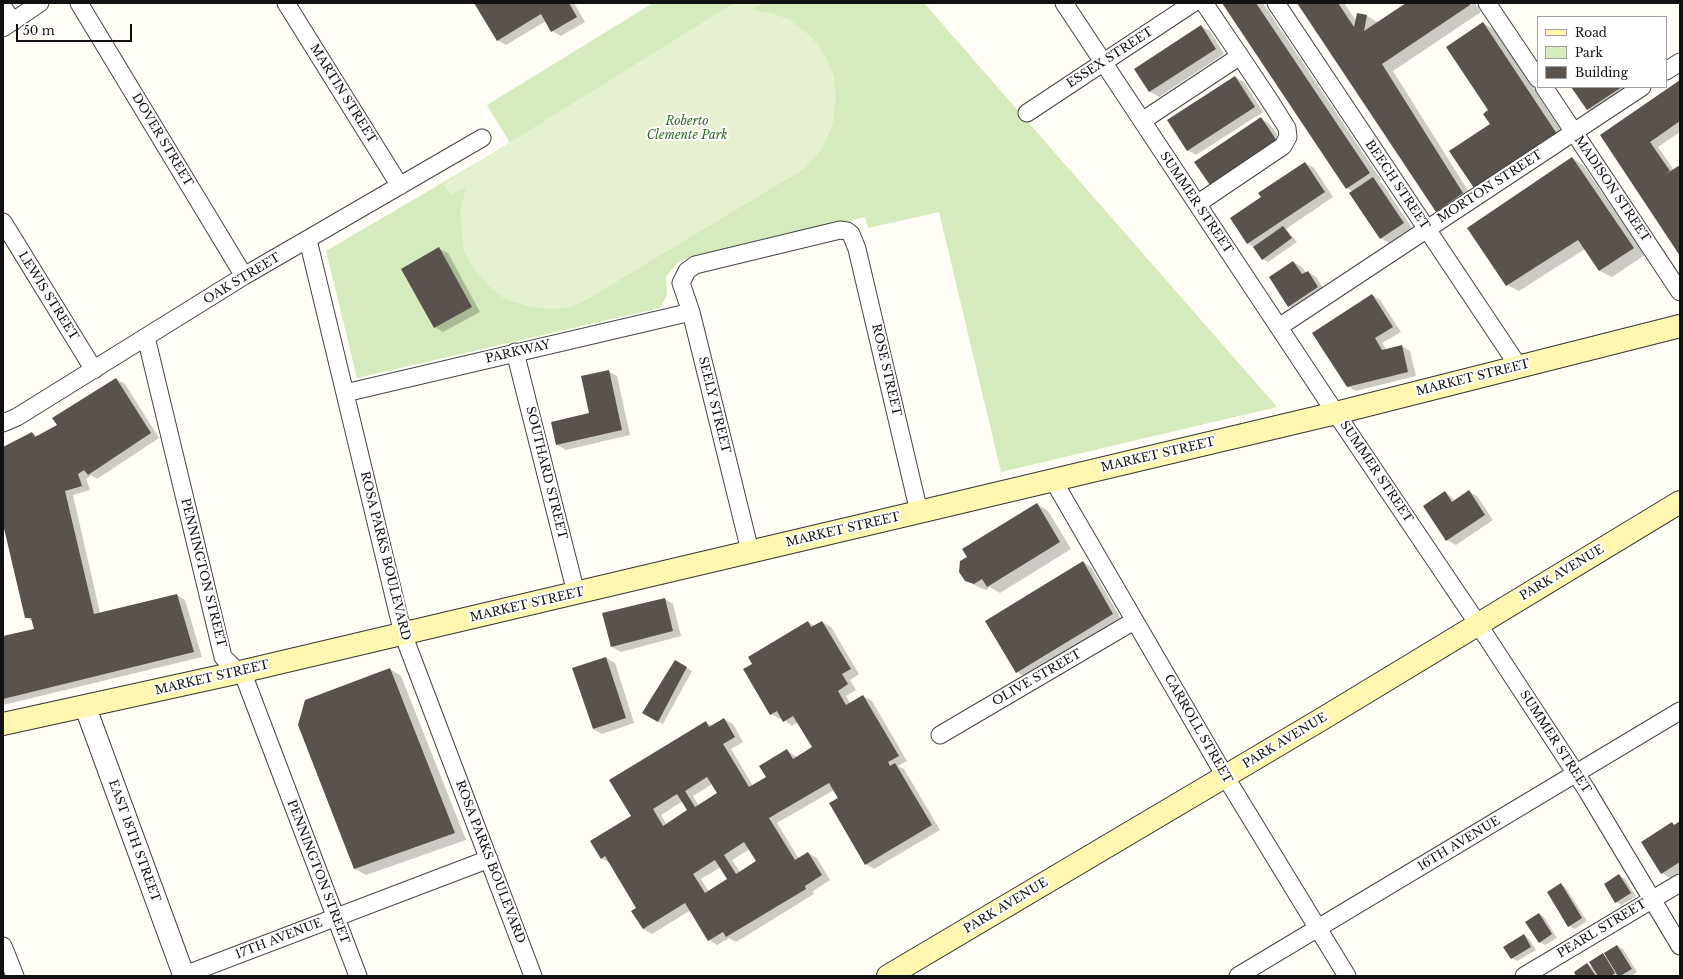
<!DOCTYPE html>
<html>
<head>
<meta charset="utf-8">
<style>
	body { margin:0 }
	#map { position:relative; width:1683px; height:979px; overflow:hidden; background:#fffdf5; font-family:"Libre Baskerville",serif }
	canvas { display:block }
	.frame { position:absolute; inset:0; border:4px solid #111; pointer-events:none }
	.legend { position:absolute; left:1537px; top:16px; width:130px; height:72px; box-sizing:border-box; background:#fff; border:1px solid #a0a0a0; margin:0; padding:5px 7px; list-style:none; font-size:12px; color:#111 }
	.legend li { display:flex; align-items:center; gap:8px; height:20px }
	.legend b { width:20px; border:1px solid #a0a0a0 }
	.scale { position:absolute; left:16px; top:24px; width:116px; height:18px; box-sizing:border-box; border:2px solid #111; border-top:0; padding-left:5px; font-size:12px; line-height:14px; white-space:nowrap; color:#111; -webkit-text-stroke:3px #fff; paint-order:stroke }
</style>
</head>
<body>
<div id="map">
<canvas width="1683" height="979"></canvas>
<div class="frame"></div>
<ul class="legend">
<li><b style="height:5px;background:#fff6b0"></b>Road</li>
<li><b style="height:11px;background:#d5ebbd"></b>Park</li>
<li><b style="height:11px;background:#5a524d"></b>Building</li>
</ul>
<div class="scale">50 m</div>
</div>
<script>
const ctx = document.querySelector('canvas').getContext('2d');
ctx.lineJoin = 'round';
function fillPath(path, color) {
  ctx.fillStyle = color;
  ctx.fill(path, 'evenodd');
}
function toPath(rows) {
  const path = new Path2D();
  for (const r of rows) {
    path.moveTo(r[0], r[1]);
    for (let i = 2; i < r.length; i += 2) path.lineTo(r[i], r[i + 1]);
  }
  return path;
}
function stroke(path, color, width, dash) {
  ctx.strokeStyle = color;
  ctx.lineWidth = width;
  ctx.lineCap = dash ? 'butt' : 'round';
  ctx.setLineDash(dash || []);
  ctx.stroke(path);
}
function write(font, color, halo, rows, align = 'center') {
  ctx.font = font + ' "Libre Baskerville",serif';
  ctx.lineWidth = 4;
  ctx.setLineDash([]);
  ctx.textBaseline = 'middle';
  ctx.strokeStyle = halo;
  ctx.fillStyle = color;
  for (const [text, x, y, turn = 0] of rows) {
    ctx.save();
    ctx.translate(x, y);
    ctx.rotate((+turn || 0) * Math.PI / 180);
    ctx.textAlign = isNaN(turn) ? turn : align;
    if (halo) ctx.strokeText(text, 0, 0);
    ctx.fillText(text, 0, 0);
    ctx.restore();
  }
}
fillPath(toPath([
	[653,3,924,3,1277,407,1001,472,939,212,868,228,865,217,690,257,676,264,666,277,667,295,660,308,357,378,326,251,510,143,487,105]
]), '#d5ebbd');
fillPath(toPath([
	[734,3,763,3,752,10,772,13,790,20,808,34,819,46,827,59,834,77,836,97,833,124,821,150,804,169,581,303,567,308,551,309,532,307,517,303,502,297,489,286,475,271,464,252,460,213,466,187,451,194,443,184]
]), '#e6f2cf');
fillPath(toPath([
	[475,3,574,3,585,22,561,36,552,31,546,21,506,45,497,40],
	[1224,3,1263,3,1381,180,1379,181,1382,183,1412,228,1389,243,1381,238,1353,192,1347,188],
	[1298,3,1344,3,1356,21,1367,16,1379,23,1408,3,1475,3,1481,12,1393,71,1474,200,1448,218,1437,211],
	[1483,23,1495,30,1568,141,1491,125],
	[1201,26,1210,31,1224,54,1159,97,1150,92,1136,69],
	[1235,77,1244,82,1263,112,1196,155,1187,150],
	[1680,82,1680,132,1658,147,1674,170,1680,166,1680,254,1602,135],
	[1573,87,1637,87,1596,114,1588,109],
	[1261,119,1270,124,1285,147,1219,190],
	[1572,158,1583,165,1645,255,1612,277,1600,271,1585,249,1519,291,1507,285],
	[1305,163,1314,168,1333,197,1286,229,1297,242,1268,262,1263,259,1254,247,1247,243,1262,198],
	[439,249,448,253,480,312,443,332,435,327],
	[1293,262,1302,267,1306,273,1308,272,1316,277,1326,292,1297,311,1289,306],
	[1372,295,1380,300,1401,332,1382,343,1387,350,1402,346,1410,351,1416,376,1356,391,1347,386],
	[608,371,617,376,630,435,566,450,557,445,590,414],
	[116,379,125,384,159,438,97,479,91,475,86,479,90,490,73,495,100,613,177,595,185,600,202,657,3,705,3,637,35,630,33,622,26,617,5,529,3,530,3,448,32,433,38,436,58,425],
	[1445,492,1455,500,1469,492,1477,496,1493,520,1456,545,1447,540,1424,506],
	[1037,504,1048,511,1071,549,1000,593,990,587,986,590,978,587,966,580,968,557],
	[1083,562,1091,567,1121,619,1025,677,1017,672],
	[665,599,673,604,681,636,621,652,612,647],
	[808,622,815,626,822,622,831,627,859,674,850,680,856,690,846,696,850,703,863,696,872,701,907,761,898,766,904,769,940,830,874,869,866,864,834,790,777,823,799,859,808,853,817,858,830,880,813,891,814,894,736,942,729,938,717,945,709,940,691,910,652,934,643,929,638,908,610,863,601,858,706,723,713,726,724,719,733,724,743,742,731,749,753,786,767,777,787,751,797,757,814,747,799,722,792,726,782,718,780,719,771,714,753,664],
	[712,784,718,794,699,806,693,796],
	[683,801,689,811,667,825,661,815],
	[750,849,757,861,740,872,732,860],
	[721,867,729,880,709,892,701,879],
	[606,658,615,663,634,723,602,734,593,729],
	[675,661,692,671,663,724,643,713],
	[390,669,401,676,466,840,366,875,355,869,299,725],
	[1672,823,1675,826,1680,823,1680,872,1670,878,1662,873],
	[1619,876,1625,879,1636,896,1622,905,1616,902],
	[1561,885,1566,888,1587,921,1575,929,1569,926],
	[1539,914,1544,917,1557,938,1545,945,1540,942],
	[1524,935,1529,939,1536,950,1517,961,1512,958],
	[1617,946,1623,949,1637,972,1631,976,1578,976,1587,964,1594,968,1603,955,1608,958]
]), '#0003');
fillPath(toPath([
	[474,3,569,3,577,17,551,32,541,14,497,41],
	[1222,3,1256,3,1370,173,1346,189],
	[1297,3,1338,3,1354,27,1357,13,1367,15,1364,31,1406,3,1469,3,1470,5,1382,64,1463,193,1436,212],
	[1483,22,1557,134,1474,188,1449,151,1490,124,1483,114,1488,110,1446,47],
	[1201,25,1216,49,1149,92,1134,69],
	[1235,76,1255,107,1187,151,1167,120],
	[1680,80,1680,121,1650,142,1670,171,1663,176,1680,165,1680,256,1600,135],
	[1571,87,1622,87,1587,110],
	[1261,117,1277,141,1210,185,1194,162],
	[1572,157,1634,248,1599,271,1578,240,1506,286,1467,228],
	[1305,162,1325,192,1247,244,1230,218,1261,197,1258,193],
	[1373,177,1404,223,1380,239,1349,193],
	[1283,226,1292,238,1262,260,1253,247],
	[439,247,472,307,434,328,401,269],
	[1293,261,1302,274,1308,271,1318,287,1288,307,1269,277],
	[1372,294,1393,327,1375,338,1382,350,1402,345,1408,372,1347,387,1312,333],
	[609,370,622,430,556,445,551,422,589,413,581,376],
	[116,378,151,433,88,475,84,470,78,474,82,486,65,491,94,614,177,594,194,652,3,699,3,636,34,629,31,618,25,618,3,524,3,447,32,432,35,437,57,425,52,418],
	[1469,490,1485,515,1446,541,1423,506,1445,491,1452,502],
	[1037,503,1060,542,987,587,982,579,974,584,965,581,959,572,960,561,967,557,962,549],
	[1083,561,1113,614,1016,673,985,621],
	[665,598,673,631,611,647,602,613],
	[808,621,811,627,822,621,851,669,842,674,848,684,838,691,846,705,863,695,899,756,888,762,890,766,895,763,932,825,865,865,829,803,838,798,829,783,769,818,795,860,808,852,822,875,805,886,806,889,726,937,723,932,708,941,685,903,643,929,631,911,636,908,605,856,601,859,590,841,631,816,609,780,706,721,709,727,724,718,735,737,723,744,749,787,766,777,759,766,787,749,793,759,812,747,793,716,783,722,777,711,770,715,743,669,752,664,748,657],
	[707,777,717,793,695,807,685,791],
	[677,794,687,810,663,826,653,809],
	[744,842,756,861,736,874,724,855],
	[715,860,727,879,705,893,693,874],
	[606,657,626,718,593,729,572,668],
	[675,660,687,667,658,722,642,713],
	[390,668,455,833,354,869,298,725,305,700],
	[1680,821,1680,862,1661,874,1641,842,1672,822,1674,825],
	[1619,874,1631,893,1615,903,1604,884],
	[1561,883,1582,918,1568,927,1547,892],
	[1539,913,1552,934,1539,943,1525,922],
	[1524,934,1531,947,1511,959,1503,947],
	[1617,945,1632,969,1620,976,1618,976,1604,953],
	[1603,953,1615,973,1611,976,1598,976,1589,962],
	[1587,963,1596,976,1576,976,1574,972]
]), '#5a524d');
const minor = toPath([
	[79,3,244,276],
	[286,3,400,186],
	[1064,3,1327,400,1478,624,1586,789,1680,946],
	[1204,3,1240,56],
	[1276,3,1519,367],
	[1487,3,1538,79],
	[3,7,13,22],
	[3,28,40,3],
	[1666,71,1680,62],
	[1544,87,1680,292],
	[1027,113,1193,3],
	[1142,121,1240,56,1270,101,1287,128,1288,137,1283,146,1197,204],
	[3,222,94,370],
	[308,240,403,634,533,976],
	[1279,327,1642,87],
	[146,337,223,657,245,679,358,976],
	[515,352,576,593],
	[345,393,691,312],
	[3,423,17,417,244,276,482,138],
	[1053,480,1225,776,1347,976],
	[750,551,691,312,681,283,687,271,695,265,840,230,847,231,851,234,857,249,919,512],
	[940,735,1134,621],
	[3,946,15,976],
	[182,976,489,859],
	[1238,976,1680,711],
	[1524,976,1680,883]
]);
const tertiary = toPath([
	[85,706,184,976]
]);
const secondary = toPath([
	[3,724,240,672,919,512,1336,413,1680,326],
	[888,976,1322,719,1680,502]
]);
stroke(minor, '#444', 19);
stroke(tertiary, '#444', 23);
stroke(secondary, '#333', 24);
stroke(minor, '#fff', 17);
stroke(tertiary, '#fff', 21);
stroke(secondary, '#fff6b0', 22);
write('12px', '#111', '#fff', [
	["ESSEX STREET",1110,58,-33],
	["MARTIN STREET",343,94,58],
	["DOVER STREET",162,140,59],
	["BEECH STREET",1397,185,56],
	["MORTON STREET",1490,187,-33],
	["MADISON STREET",1612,189,56],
	["SUMMER STREET",1196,203,56],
	["OAK STREET",242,279,-31],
	["LEWIS STREET",48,296,58],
	["PARKWAY",518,352,-13],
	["ROSE STREET",886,370,77],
	["MARKET STREET",1473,378,-14],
	["SEELY STREET",714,405,76],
	["MARKET STREET",1158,455,-13],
	["SUMMER STREET",1376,472,56],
	["SOUTHARD STREET",546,473,76],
	["MARKET STREET",843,530,-13],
	["ROSA PARKS BOULEVARD",385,556,76],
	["PENNINGTON STREET",203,573,76],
	["PARK AVENUE",1562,573,-31],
	["MARKET STREET",527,605,-13],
	["MARKET STREET",212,678,-13],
	["OLIVE STREET",1037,678,-30],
	["CARROLL STREET",1198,729,60],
	["PARK AVENUE",1285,741,-31],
	["SUMMER STREET",1555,742,57],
	["EAST 18TH STREET",134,841,70],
	["16TH AVENUE",1459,844,-31],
	["ROSA PARKS BOULEVARD",490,862,69],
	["PENNINGTON STREET",318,872,69],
	["PARK AVENUE",1006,906,-31],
	["PEARL STREET",1602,929,-31],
	["17TH AVENUE",279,939,-21]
]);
write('italic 12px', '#2f6b1f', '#fff', [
	["Roberto",687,122],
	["Clemente Park",687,136]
]);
</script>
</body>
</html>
